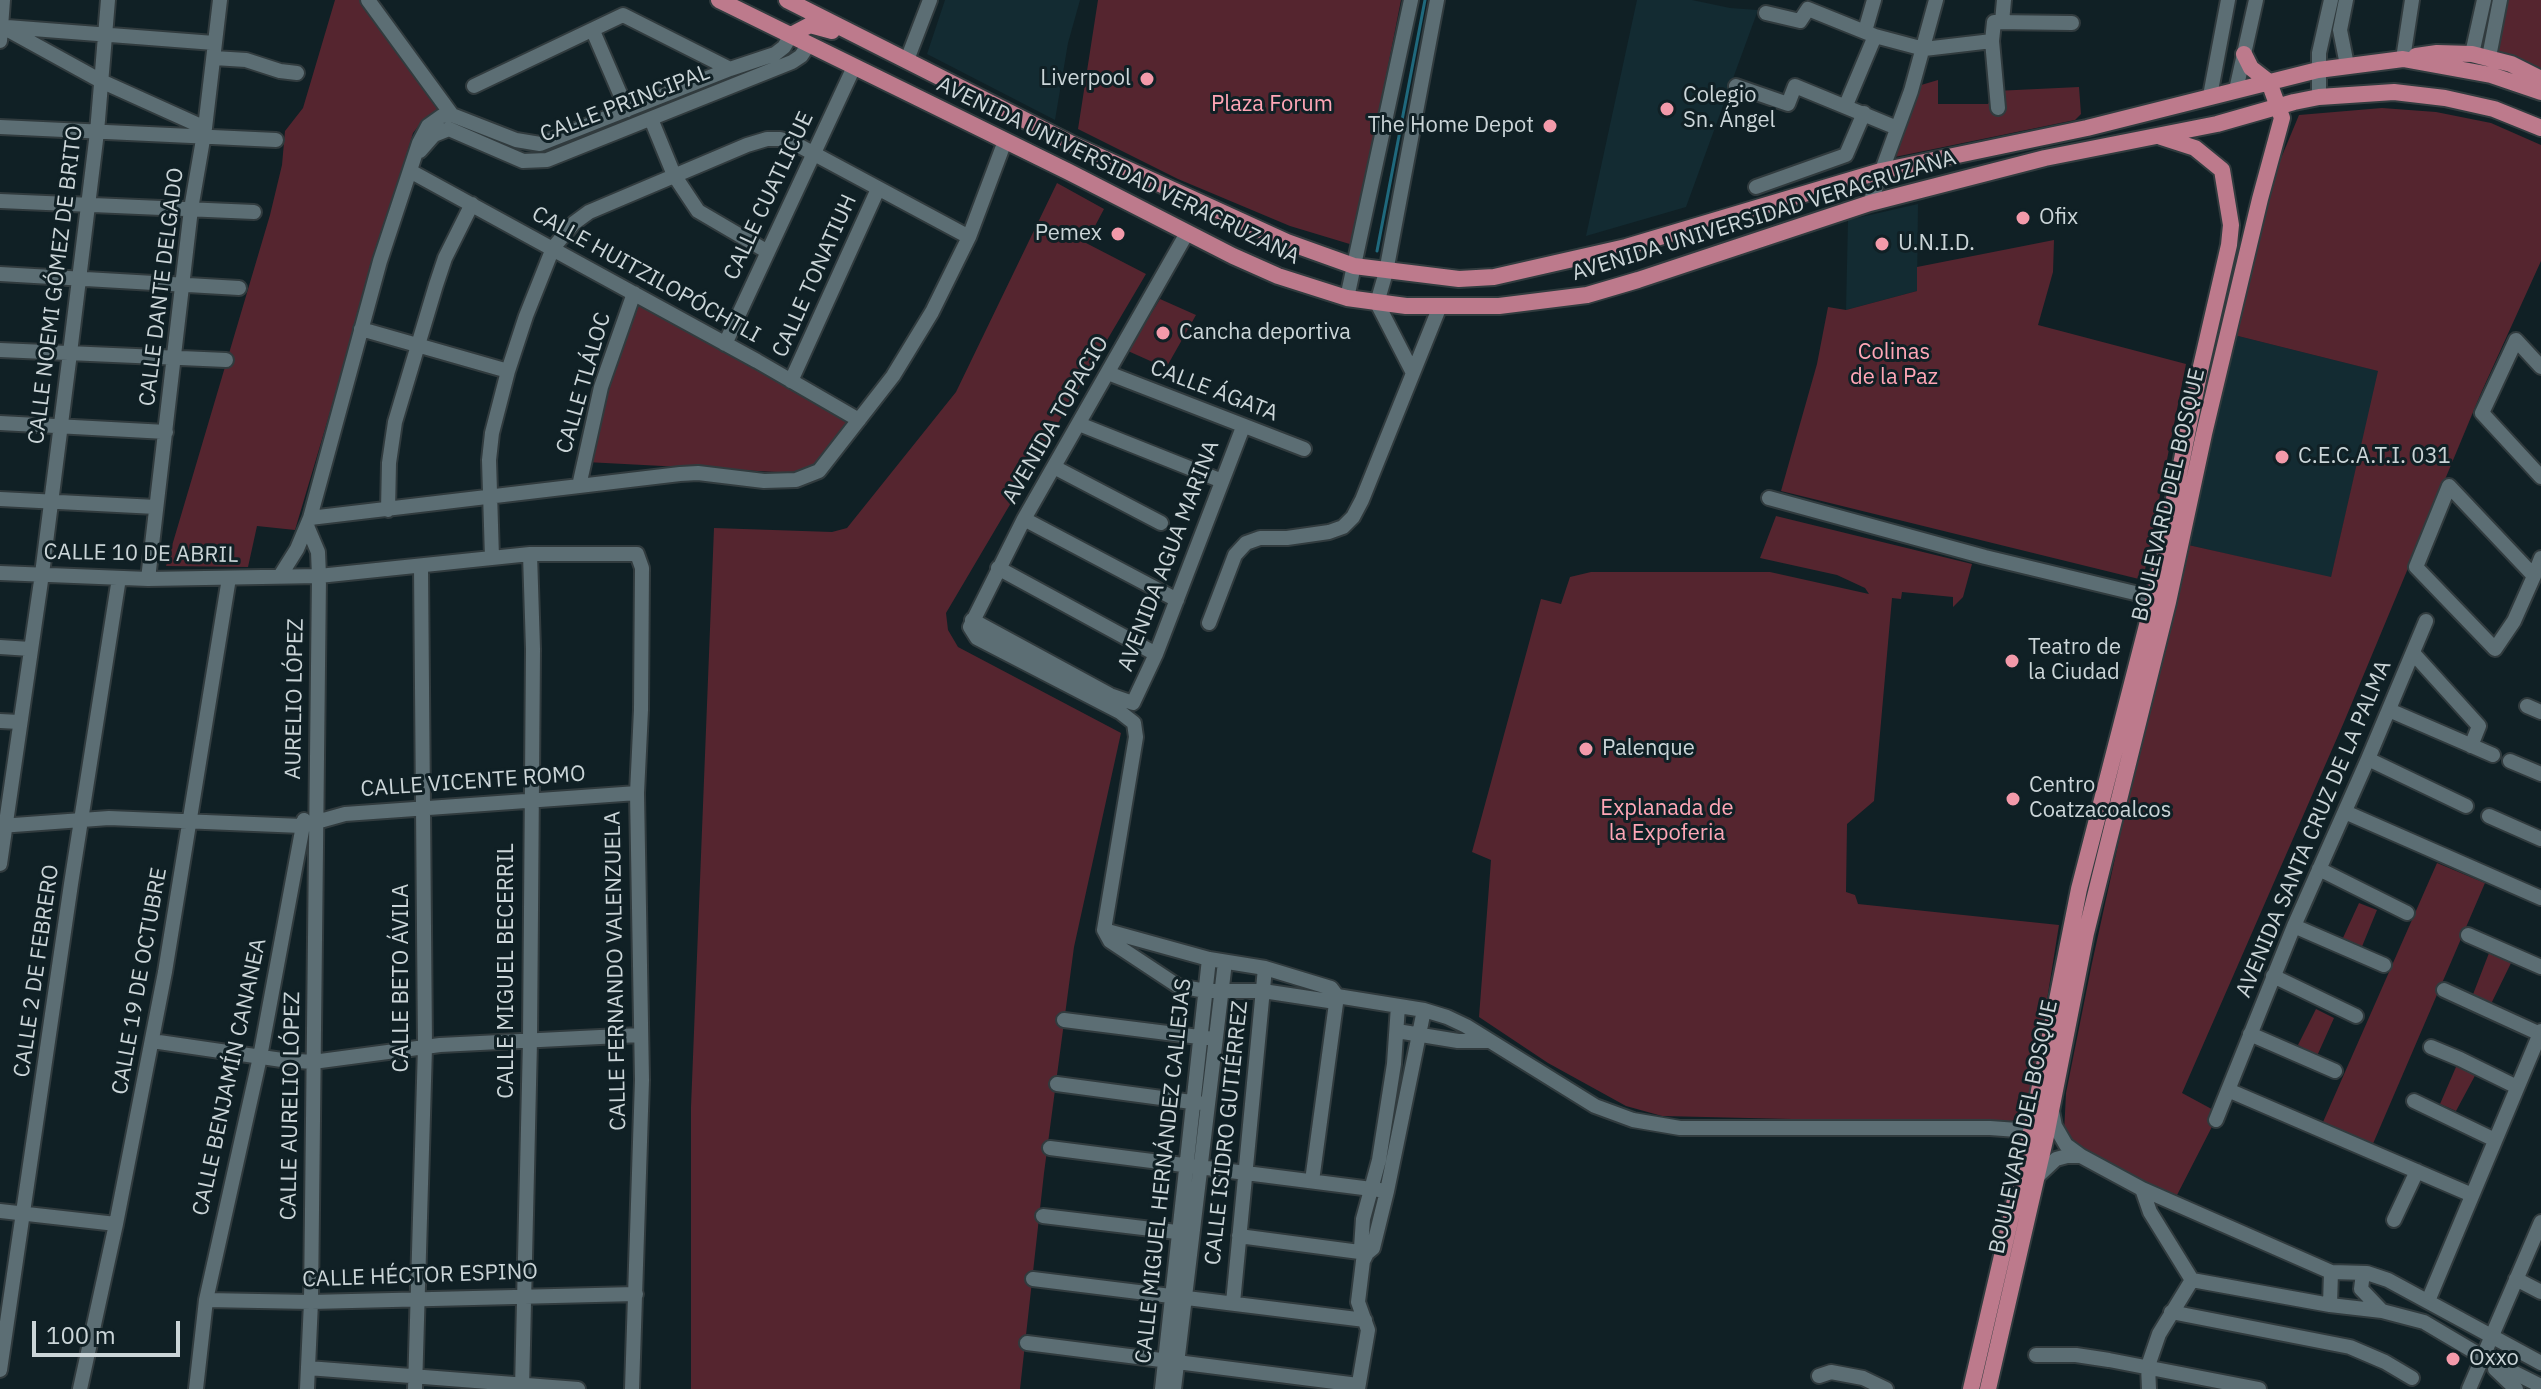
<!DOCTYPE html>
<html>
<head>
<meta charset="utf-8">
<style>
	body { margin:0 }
	#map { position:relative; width:2541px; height:1389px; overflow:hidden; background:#102025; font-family:"IBM Plex Sans",sans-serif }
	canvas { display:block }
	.scale { position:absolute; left:32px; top:1321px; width:148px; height:36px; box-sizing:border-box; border:4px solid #cbd5d8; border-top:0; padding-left:10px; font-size:24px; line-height:28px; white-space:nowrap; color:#cbd5d8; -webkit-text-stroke:6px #102025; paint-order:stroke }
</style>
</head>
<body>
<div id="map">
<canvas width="2541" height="1389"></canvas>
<div class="scale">100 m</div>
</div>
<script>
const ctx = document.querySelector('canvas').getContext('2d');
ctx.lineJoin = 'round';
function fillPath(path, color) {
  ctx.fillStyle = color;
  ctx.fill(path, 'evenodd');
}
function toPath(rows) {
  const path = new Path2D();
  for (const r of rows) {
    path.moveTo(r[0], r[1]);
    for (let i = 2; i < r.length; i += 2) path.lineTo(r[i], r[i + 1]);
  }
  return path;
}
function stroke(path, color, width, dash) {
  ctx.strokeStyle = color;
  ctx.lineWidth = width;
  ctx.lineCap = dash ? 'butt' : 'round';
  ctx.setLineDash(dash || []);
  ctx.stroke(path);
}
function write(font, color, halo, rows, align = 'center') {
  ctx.font = font + ' "IBM Plex Sans",sans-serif';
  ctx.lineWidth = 6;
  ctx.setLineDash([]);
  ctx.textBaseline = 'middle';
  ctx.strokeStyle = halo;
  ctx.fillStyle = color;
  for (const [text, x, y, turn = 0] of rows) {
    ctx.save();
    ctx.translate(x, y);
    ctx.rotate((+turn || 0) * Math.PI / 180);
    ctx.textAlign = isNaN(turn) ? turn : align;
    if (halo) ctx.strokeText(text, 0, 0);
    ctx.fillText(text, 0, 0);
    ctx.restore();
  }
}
fillPath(toPath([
	[945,0,1080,0,1068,43,1055,120,927,54],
	[1637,0,1692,0,1730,8,1758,10,1686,207,1586,236],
	[1918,204,1917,291,1846,310,1848,220],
	[2234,335,2379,371,2331,578,2184,544]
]), '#132b32');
fillPath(toPath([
	[335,0,361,0,439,108,424,119,413,133,295,530,257,526,248,567,166,566,270,215,282,165,285,131,303,108],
	[1098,0,1401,0,1353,245,1290,226,1178,179,1078,129],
	[2504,0,2541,0,2541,73,2491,56],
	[1938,80,1938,104,1988,104,1995,91,2079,87,2081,114,2075,120,1890,158,1911,88],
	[2382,108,2436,112,2491,123,2541,145,2541,261,2481,393,2344,722,2182,1093,2219,1113,2176,1197,2112,1168,2076,1145,2064,1133,2066,1093,2092,963,2184,544,2331,577,2378,371,2234,335,2269,187,2299,115],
	[1057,183,1104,209,1086,243,1146,274,946,613,948,630,958,647,1121,733,1074,947,1044,1173,1020,1389,691,1389,691,1107,714,528,832,532,847,528,956,392],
	[2054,240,2053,272,2038,325,2186,364,2143,580,1781,491,1817,364,1828,307,1846,310,1917,291,1917,267],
	[1160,299,1196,315,1166,368,1128,351],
	[636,300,850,418,818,466,796,473,586,462,608,374],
	[1776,516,1972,564,1963,597,1953,607,1953,597,1902,592,1901,599,1892,598,1874,801,1847,824,1846,892,1855,895,1858,904,2059,925,2031,1099,2025,1119,2002,1122,1920,1122,1662,1116,1626,1106,1548,1063,1479,1017,1491,860,1472,852,1541,599,1561,604,1570,577,1591,572,1770,572,1869,594,1865,588,1837,575,1760,558],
	[2437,863,2485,883,2372,1146,2323,1122],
	[2359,903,2377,910,2361,949,2342,940],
	[2489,953,2511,963,2490,1006,2472,997],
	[2316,1009,2334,1018,2317,1056,2298,1045],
	[2459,1060,2478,1070,2456,1111,2440,1104]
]), '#55252f');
stroke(toPath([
	[1377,251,1425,0]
]), '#1f697d', 3);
const minor = toPath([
	[368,0,452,115],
	[2346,0,2340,30,2347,65],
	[1766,13,1800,21,1808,9,1875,36,1924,49,1992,41],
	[2002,22,2004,0],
	[1,26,101,81,205,128],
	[7,27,214,43],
	[593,31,627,110],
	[1865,31,1874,0],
	[0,41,3,0],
	[2472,54,2484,0],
	[2489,57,2500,0],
	[214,58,246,60,280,71,297,73],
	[2403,59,2412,0],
	[907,60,930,0],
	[474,86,623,15,730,69],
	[1736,86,1788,104,1795,86,1897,128],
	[2236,90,2256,0],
	[2210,96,2228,0],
	[2319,97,2319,53,2331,0],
	[1846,105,1875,36],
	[1998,108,1992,41,1994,22,2072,23],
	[651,119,674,175,698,211,768,252],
	[0,127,276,140],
	[420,151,434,135,449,129,523,161,547,160,792,62,801,56,809,44],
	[410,171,757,361,859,420],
	[1756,187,1846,155,1864,113],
	[0,201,254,212],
	[1870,203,1911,91,1936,0],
	[0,274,239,288],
	[1347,298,1411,0],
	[361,329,508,371],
	[725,344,854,67],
	[0,350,226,360],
	[2541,367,2516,340,2482,413,2541,477],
	[1412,371,1377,303,1386,272,1437,0],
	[1108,373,1304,449],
	[791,381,878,189],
	[0,423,166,432],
	[1079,424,1222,481],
	[1054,467,1161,523],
	[579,486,601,387,634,293],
	[1769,498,1985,557,2164,600],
	[0,499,156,507],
	[388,510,389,463,395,422,436,285,445,258,472,204],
	[310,518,680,474,698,473,764,481,796,480,819,471,893,376,932,312,969,237,1005,141],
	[1024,519,1177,600],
	[492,558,489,460,492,433,508,371,526,316,553,248,574,223,589,212,747,145,767,139,780,139,794,143,969,237],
	[998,568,1156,654],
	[0,573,148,579,319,576,530,554,637,554,642,568,641,710,637,793,642,1080,632,1389],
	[280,576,297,549,310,518,380,261,419,143,428,126,442,116,452,115,516,140,540,144,730,69,775,54,784,47,791,35],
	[2534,576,2449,486,2416,567,2495,649,2514,621,2534,576,2541,558],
	[148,579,191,209,205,128,220,0],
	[972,620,1110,695,1133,703,1156,654,1243,427],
	[1209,623,1235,555,1246,543,1260,538,1287,538,1329,532,1343,527,1353,517,1362,500,1440,306],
	[0,647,30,649],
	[2413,653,2479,726,2471,746],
	[2527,706,2541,712],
	[2389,710,2493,755],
	[0,721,19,722],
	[2368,759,2466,806],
	[2510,761,2541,774],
	[2345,812,2541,898],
	[2489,816,2541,839],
	[0,826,109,818,302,826,345,814,637,793],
	[0,864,42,574,70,353,97,132,108,0],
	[2319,869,2407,913],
	[2294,926,2384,965],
	[1104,930,1110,941,1178,986,1206,991,1263,991,1329,1001,1337,996,1424,1010,1447,1017,1466,1026,1595,1106,1633,1120,1680,1128,1990,1128,2031,1131],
	[1104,930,1136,737,1134,723,1120,712,977,638,970,627,1024,519,1187,233],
	[1104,930,1209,959,1265,968,1331,988,1337,996],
	[2468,935,2541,967],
	[2273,976,2356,1016],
	[2444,990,2540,1034],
	[1064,1020,1207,1038],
	[1397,1031,1458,1041,1487,1041],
	[2250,1034,2335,1071],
	[152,1041,282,1060,313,1062,440,1045,640,1035],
	[2431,1047,2460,1059,2517,1087],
	[1057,1084,1199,1103],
	[2228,1090,2472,1195],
	[2414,1101,2495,1140],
	[2052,1111,2055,1126,2066,1145,2081,1156,2142,1189,2331,1272,2367,1273,2388,1280,2541,1363],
	[2216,1120,2294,926,2368,759,2426,621],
	[1050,1148,1387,1191],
	[2037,1177,2056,1159,2067,1156,2081,1156],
	[1312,1181,1337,996],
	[2142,1189,2150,1212,2192,1280],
	[0,1211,116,1224],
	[1043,1216,1185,1233],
	[2394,1220,2417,1171],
	[1239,1236,1367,1253],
	[1367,1253,1361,1248,1363,1219,1379,1160,1394,1064,1398,1006],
	[2363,1273,2361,1289,2382,1311],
	[1033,1279,1365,1320],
	[2516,1279,2541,1292],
	[2192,1280,2330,1305,2382,1311,2424,1322,2483,1357,2541,1386],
	[206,1300,311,1302,636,1294],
	[2428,1301,2541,1031],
	[1233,1303,1265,968],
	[2330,1305,2331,1272],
	[2171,1312,2350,1347,2385,1362,2412,1378],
	[1027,1343,1358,1385],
	[2036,1355,2076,1355,2109,1360,2259,1389],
	[308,1368,578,1389],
	[2495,1369,2516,1389],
	[0,1370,71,884,119,578],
	[1819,1376,1831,1372,1863,1378,1886,1389],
	[80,1389,116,1224,165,972,229,578],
	[196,1389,206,1300,260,1057,304,820],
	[307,1389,311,1302,319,576,318,552,307,526],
	[415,1389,425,1047,421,567],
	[522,1389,530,1041,533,649,530,554],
	[1162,1389,1209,959],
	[1174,1389,1225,962],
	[1358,1389,1368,1330,1358,1302,1363,1261,1367,1253,1373,1248,1387,1191,1424,1010],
	[2149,1389,2148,1366,2159,1334,2192,1280],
	[2469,1389,2541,1222]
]);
const major = toPath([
	[719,0,1069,172,1233,256,1278,276,1347,298,1406,306,1499,306,1587,295,1638,280,1870,203,2045,158,2217,124,2294,102,2319,97,2394,92,2445,98,2494,109,2541,128],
	[787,0,1070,143,1287,242,1354,266,1459,279,1494,277,1626,247,1881,171,2087,128,2318,70,2403,59,2491,75,2541,92],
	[791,35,810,25,832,31],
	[2416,56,2437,53,2472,54,2511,64,2541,79],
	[1971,1389,2031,1131,2079,889,2154,598,2199,375,2229,245,2231,225,2222,170,2195,148,2161,137],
	[1988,1389,2046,1136,2086,933,2168,602,2204,434,2260,199,2282,118,2269,82,2251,68,2244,54]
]);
stroke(minor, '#313b3e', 18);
stroke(major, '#313b3e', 20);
stroke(minor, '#5c6e74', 14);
stroke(major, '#bd7a8c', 16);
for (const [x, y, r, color] of [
	[1147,79,8,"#f39aaa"],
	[1667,109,8,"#f39aaa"],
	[1550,126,8,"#f39aaa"],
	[2023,218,8,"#f39aaa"],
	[1118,234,8,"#f39aaa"],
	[1882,244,8,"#f39aaa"],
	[1163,333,8,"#f39aaa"],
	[2282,457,8,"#f39aaa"],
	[2012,661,8,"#f39aaa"],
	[1586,749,8,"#f39aaa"],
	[2013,799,8,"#f39aaa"],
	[2453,1359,8,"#f39aaa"]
]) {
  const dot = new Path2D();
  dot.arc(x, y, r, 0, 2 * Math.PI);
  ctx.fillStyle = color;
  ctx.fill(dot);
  stroke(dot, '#102025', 3);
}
write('22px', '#cbd5d8', '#102025', [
	["Liverpool",1131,79,"right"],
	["Colegio",1683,96],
	["Sn. Ángel",1683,121],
	["The Home Depot",1534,126,"right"],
	["Ofix",2039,218],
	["Pemex",1102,234,"right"],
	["U.N.I.D.",1898,244],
	["Cancha deportiva",1179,333],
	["C.E.C.A.T.I. 031",2298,457],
	["Teatro de",2028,648],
	["la Ciudad",2028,673],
	["Palenque",1602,749],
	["Centro",2029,786],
	["Coatzacoalcos",2029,811],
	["Oxxo",2469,1359]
], 'left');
write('22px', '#cbd5d8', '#102025', [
	["CALLE PRINCIPAL",625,104,-21],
	["AVENIDA UNIVERSIDAD VERACRUZANA",1118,171,26],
	["CALLE CUATLICUE",769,196,-65],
	["AVENIDA UNIVERSIDAD VERACRUZANA",1764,216,-17],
	["CALLE HUITZILOPÓCHTLI",646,275,29],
	["CALLE TONATIUH",815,276,-66],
	["CALLE NOEMI GÓMEZ DE BRITO",56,285,-83],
	["CALLE DANTE DELGADO",162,287,-83],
	["CALLE TLÁLOC",584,383,-74],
	["CALLE ÁGATA",1214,391,21],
	["AVENIDA TOPACIO",1056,420,-60],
	["BOULEVARD DEL BOSQUE",2169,495,-77],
	["CALLE 10 DE ABRIL",141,554,1],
	["AVENIDA AGUA MARINA",1169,556,-69],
	["AURELIO LÓPEZ",295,699,-89],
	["CALLE VICENTE ROMO",473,782,-4],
	["AVENIDA SANTA CRUZ DE LA PALMA",2314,829,-67],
	["CALLE 2 DE FEBRERO",37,971,-82],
	["CALLE MIGUEL BECERRIL",507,971,-90],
	["CALLE FERNANDO VALENZUELA",616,971,-91],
	["CALLE BETO ÁVILA",402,978,-90],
	["CALLE 19 DE OCTUBRE",140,981,-80],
	["CALLE BENJAMÍN CANANEA",230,1077,-78],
	["CALLE AURELIO LÓPEZ",291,1106,-89],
	["BOULEVARD DEL BOSQUE",2024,1127,-78],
	["CALLE ISIDRO GUTIÉRREZ",1227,1133,-84],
	["CALLE MIGUEL HERNÁNDEZ CALLEJAS",1164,1171,-84],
	["CALLE HÉCTOR ESPINO",420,1276,-2]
]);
write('22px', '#ffa6b6', '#102025', [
	["Plaza Forum",1272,105],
	["Colinas",1894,353],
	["de la Paz",1894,378],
	["Explanada de",1667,809],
	["la Expoferia",1667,834]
]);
</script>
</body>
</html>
